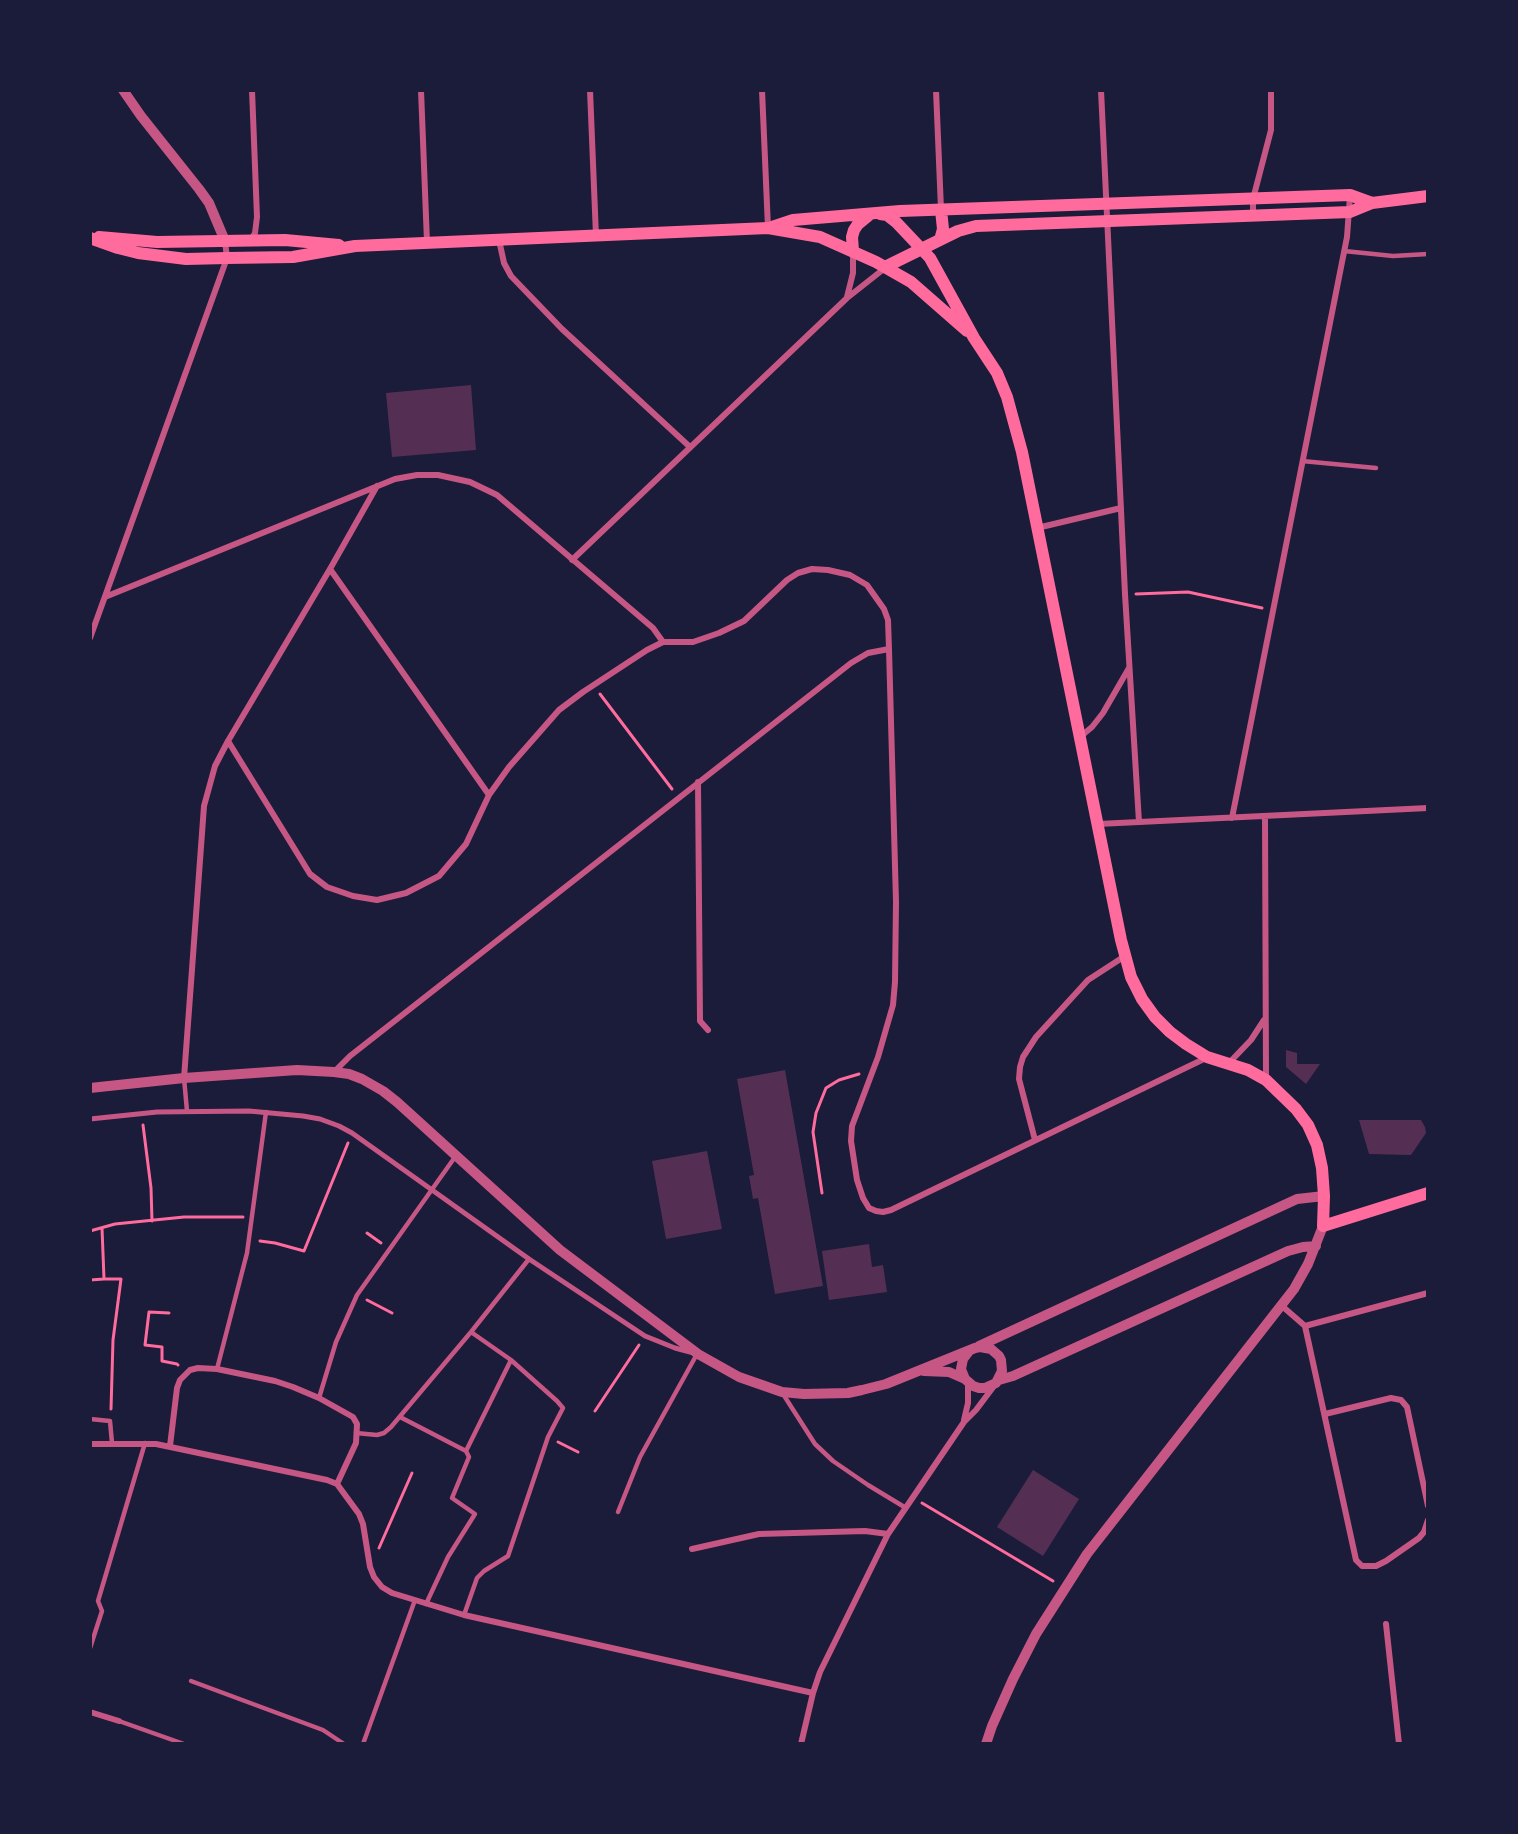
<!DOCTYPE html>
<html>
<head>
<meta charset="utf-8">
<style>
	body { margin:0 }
	#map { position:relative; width:1518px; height:1834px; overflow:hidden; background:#1b1b3a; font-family:"Varela Round",sans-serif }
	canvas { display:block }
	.frame { position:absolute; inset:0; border:92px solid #1b1b3a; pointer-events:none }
</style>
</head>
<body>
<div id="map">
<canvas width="1518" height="1834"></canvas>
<div class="frame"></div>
</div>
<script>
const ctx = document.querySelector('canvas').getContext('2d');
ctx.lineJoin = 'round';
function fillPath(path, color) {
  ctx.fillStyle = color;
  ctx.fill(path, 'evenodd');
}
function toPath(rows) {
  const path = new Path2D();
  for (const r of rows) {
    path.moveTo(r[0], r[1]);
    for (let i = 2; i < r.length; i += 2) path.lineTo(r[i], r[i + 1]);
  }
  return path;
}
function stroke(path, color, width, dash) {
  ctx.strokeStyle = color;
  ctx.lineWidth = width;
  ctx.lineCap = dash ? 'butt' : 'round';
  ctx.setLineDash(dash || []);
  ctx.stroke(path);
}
fillPath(toPath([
	[471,385,476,450,392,457,386,393],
	[1286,1050,1297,1053,1297,1064,1320,1064,1306,1084,1286,1067],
	[785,1070,823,1286,775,1294,758,1198,753,1199,749,1176,754,1175,737,1079],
	[1359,1120,1421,1120,1425,1127,1426,1133,1411,1155,1369,1154],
	[707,1151,722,1229,666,1239,652,1161],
	[869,1244,872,1267,883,1265,887,1292,829,1300,822,1251],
	[1033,1470,1079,1499,1043,1556,997,1527]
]), '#542f53');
stroke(toPath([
	[1136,594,1188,592,1262,608],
	[600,694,672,789],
	[143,1125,151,1188,152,1221],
	[822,1193,813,1132,816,1113,826,1088,839,1080,859,1074],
	[102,1228,104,1279,121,1279,113,1340,111,1409],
	[90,1231,115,1224,184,1217,243,1217],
	[367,1233,381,1243],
	[260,1241,275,1243,304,1251,348,1143],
	[90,1280,104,1279],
	[367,1300,392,1313],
	[169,1313,149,1312,145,1345,162,1347,162,1361,177,1364,178,1365],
	[595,1411,639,1345],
	[558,1442,578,1452],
	[922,1503,1053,1581],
	[379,1548,412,1473]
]), '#ff6b9d', 3);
stroke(toPath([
	[1344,251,1393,256,1428,254],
	[1302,461,1376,468],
	[184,1078,187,1111],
	[217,1369,247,1253,266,1112],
	[783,1394,815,1444,833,1461,868,1485,906,1508],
	[319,1398,336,1342,357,1295,455,1157],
	[400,1417,466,1451],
	[90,1419,110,1421,112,1443],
	[356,1433,377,1435,384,1433,391,1427,471,1332,529,1259],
	[618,1512,640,1457,697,1354],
	[426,1604,448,1557,475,1514,452,1498,469,1457,466,1451,511,1360],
	[464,1615,477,1578,484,1571,508,1556,548,1437,563,1408,557,1401,511,1360,471,1332],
	[90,1648,102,1611,98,1601,145,1443],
	[191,1681,323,1730,344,1744],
	[119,1721,184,1744],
	[363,1744,415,1600]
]), '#c65784', 4.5);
stroke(toPath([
	[90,1119,157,1112,249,1111,303,1116,320,1119,339,1126,352,1133,529,1259,645,1336,675,1348,690,1352]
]), '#c65784', 5);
stroke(toPath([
	[421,90,427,242],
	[590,90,596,236],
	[762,90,768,228],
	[936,90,941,209],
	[1101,90,1125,594,1139,822],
	[1253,216,1253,199,1271,130,1271,90],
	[251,240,255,233,257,217,252,90],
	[499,240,504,263,511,276,562,329,690,447],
	[847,297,853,273,853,251],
	[1037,528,1121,508],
	[572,560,847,298,885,268],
	[330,569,489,795],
	[105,597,395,479,417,475,438,475,470,482,497,495,653,628,663,642],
	[90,638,227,258,225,241],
	[1080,737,1092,727,1103,713,1129,668],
	[228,741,310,874,327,887,353,896,377,900,406,893,439,876,466,844,489,795,509,767,559,710,583,692,647,650,663,642,693,642,719,633,744,621,787,580,798,573,812,569,828,570,850,575,867,585,884,609,888,620,889,649,896,902,895,982,893,1005,878,1057,852,1126,851,1141,857,1180,863,1198,869,1208,876,1211,883,1212,891,1210,1206,1058],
	[698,782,700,1021,708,1030],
	[1265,816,1266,1079],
	[1232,818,1347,237,1350,196],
	[1098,824,1428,808],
	[1228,1064,1251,1040,1264,1020],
	[335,1071,350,1056,851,663,868,653,889,649],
	[184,1078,204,806,215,766,228,741,330,569,377,486],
	[1035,1140,1019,1079,1020,1067,1023,1057,1036,1037,1088,980,1125,956],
	[1282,1306,1305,1326,1428,1293],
	[1305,1326,1356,1560,1362,1566,1376,1566,1386,1561,1419,1538,1424,1532,1428,1520],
	[1325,1414,1391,1398,1401,1400,1407,1407,1428,1506],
	[964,1420,968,1403,968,1383],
	[90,1444,156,1444,327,1480,337,1484,359,1514,363,1524,370,1567,374,1577,382,1587,392,1593,464,1615,813,1693],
	[170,1446,177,1388,180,1380,190,1370,198,1368,217,1369,275,1381,293,1387,319,1398,353,1417,357,1424,356,1443,337,1484],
	[692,1549,759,1534,865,1531,888,1534],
	[1386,1624,1399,1744],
	[90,1712,119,1721],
	[801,1744,813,1693,820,1672,888,1534,964,1422,976,1410,994,1386]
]), '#c65784', 6);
stroke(toPath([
	[123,90,141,116,199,189,209,203,225,241],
	[90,1088,184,1078,297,1070,334,1072,349,1074,362,1079,383,1091,397,1102,560,1250,698,1354,739,1377,782,1392,804,1394,848,1393,862,1390,886,1384,975,1348,980,1347,991,1349,999,1356,1001,1360,1002,1371,996,1383,985,1388,979,1388,973,1386,965,1379,961,1369,963,1359,970,1350],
	[979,1346,1297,1199,1324,1196],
	[924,1371,949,1372,965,1379],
	[999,1380,1013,1376,1288,1251,1303,1247,1316,1246],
	[986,1744,992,1726,1013,1679,1036,1634,1087,1554,1294,1289,1308,1264,1323,1226]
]), '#c65784', 10);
stroke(toPath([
	[880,214,887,215,896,222,930,258,974,338,997,373,1007,397,1022,452,1121,940,1131,977,1142,999,1155,1017,1170,1032,1186,1044,1207,1057,1248,1070,1266,1080,1296,1109,1308,1125,1317,1145,1322,1168,1324,1196,1323,1226,1428,1193],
	[772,227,793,220,900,211,1350,195,1372,203],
	[99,237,157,242,285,240,339,245],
	[90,238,118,248,138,253,186,259,227,258,293,257,355,246,768,228,820,237,876,262,911,282,967,331],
	[940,240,943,229,941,210],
	[853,251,852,237,854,230,858,224,869,215],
	[885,267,958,231,976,226,1350,212,1372,203,1428,196]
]), '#ff6b9d', 12);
</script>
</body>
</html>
